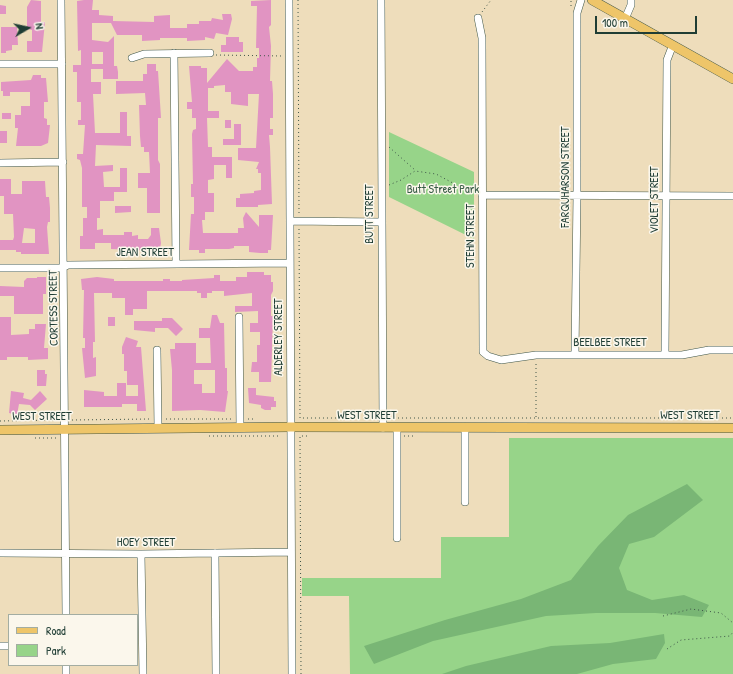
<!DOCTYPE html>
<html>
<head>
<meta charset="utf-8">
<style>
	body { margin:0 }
	#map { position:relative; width:733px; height:674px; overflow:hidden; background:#edb; font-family:"Patrick Hand",sans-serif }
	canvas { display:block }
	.legend { position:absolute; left:8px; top:614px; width:130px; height:52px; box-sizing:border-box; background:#fbf7ec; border:1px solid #a3ada2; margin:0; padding:5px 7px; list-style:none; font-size:12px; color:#1f3d34 }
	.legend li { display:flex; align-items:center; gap:8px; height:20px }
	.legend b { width:20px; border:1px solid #a3ada2 }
	.north { position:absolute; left:8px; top:8px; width:40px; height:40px; -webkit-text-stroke:3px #fbf7ec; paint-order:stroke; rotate:81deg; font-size:11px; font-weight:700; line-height:16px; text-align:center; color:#1f3d34 }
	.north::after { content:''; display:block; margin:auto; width:14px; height:18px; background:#1f3d34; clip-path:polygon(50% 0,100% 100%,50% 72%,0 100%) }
	.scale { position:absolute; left:595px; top:16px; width:102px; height:18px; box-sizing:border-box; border:2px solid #1f3d34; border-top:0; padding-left:5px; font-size:12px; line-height:14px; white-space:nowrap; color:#1f3d34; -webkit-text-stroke:3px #fbf7ec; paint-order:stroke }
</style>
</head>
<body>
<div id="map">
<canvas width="733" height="674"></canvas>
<ul class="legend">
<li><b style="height:5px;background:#eec569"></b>Road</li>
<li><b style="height:11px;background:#97d489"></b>Park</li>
</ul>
<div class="north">N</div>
<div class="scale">100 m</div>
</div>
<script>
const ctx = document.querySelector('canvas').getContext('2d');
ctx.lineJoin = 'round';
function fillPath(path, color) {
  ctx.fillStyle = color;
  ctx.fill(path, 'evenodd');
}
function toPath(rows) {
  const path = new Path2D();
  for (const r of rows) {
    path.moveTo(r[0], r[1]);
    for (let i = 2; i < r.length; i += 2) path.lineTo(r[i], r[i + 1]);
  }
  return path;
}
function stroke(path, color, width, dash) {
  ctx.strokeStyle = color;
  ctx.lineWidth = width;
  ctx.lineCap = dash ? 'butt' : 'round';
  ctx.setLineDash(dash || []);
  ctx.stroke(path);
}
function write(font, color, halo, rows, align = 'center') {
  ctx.font = font + ' "Patrick Hand",sans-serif';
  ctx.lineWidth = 3;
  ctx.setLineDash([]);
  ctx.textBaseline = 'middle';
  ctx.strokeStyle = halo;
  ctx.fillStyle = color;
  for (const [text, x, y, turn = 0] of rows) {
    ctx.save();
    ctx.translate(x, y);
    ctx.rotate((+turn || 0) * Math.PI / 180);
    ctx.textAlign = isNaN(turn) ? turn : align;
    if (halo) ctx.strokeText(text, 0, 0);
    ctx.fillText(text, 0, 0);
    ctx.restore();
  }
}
fillPath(toPath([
	[389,132,474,172,474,239,389,197],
	[509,438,733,438,733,674,350,674,349,596,302,596,302,578,441,578,441,537,509,537]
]), '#97d489');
fillPath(toPath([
	[687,484,703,500,654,537,629,544,619,568,627,590,652,600,684,595,709,605,702,617,655,613,596,613,546,616,433,641,374,664,364,646,445,620,521,599,571,580,598,546,628,515],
	[664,634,665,643,656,659,613,664,577,674,442,674,466,666,551,646,610,643]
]), '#79b675');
fillPath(toPath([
	[31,0,41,1,41,22,45,22,42,52,27,52,27,41,32,41,32,30,27,29,27,7],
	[84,0,93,0,92,10,99,10,99,15,113,16,113,21,154,22,154,16,170,15,170,28,187,28,187,24,199,24,199,21,211,21,212,18,223,20,222,14,231,14,232,19,228,35,216,33,214,39,205,37,205,40,187,41,187,38,160,38,160,40,142,41,142,35,117,35,111,23,92,23,92,40,108,42,114,36,114,66,117,66,118,72,118,79,103,79,103,69,91,69,91,82,101,82,101,94,93,94,95,133,120,133,120,112,127,112,127,136,131,136,131,146,96,145,95,166,113,165,113,171,103,172,104,187,120,187,120,168,127,168,127,192,114,192,114,201,100,201,100,218,97,218,97,230,103,229,103,235,124,235,124,232,132,232,132,236,138,235,138,239,148,239,151,235,151,228,159,228,161,243,160,249,156,249,156,251,111,249,111,243,95,243,95,249,80,249,80,236,83,236,83,218,87,218,87,207,82,207,82,168,80,160,77,159,77,154,83,154,85,125,78,125,78,120,81,120,81,102,77,102,77,72,73,72,73,65,81,65,81,50,78,51,77,1],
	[92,52,103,52,103,64,92,64],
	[271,0,271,25,269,27,271,46,270,81,272,81,273,94,273,118,270,118,270,129,273,129,273,135,269,135,270,147,272,204,258,205,258,207,236,207,236,198,240,198,240,194,254,193,254,191,261,190,261,173,258,173,258,169,256,169,259,162,238,160,238,148,256,148,259,94,248,94,248,106,231,104,231,92,225,92,225,85,214,86,214,88,208,88,208,111,219,111,219,118,207,118,208,147,212,147,212,157,232,157,232,178,226,178,226,165,214,165,214,179,208,180,208,193,214,193,214,212,205,212,205,220,202,220,203,233,238,233,238,228,244,228,243,218,246,212,259,227,259,215,273,215,271,250,268,250,268,253,260,253,249,252,249,246,234,246,234,248,229,249,205,249,205,253,199,253,199,250,189,250,191,214,194,214,194,197,191,197,191,184,193,184,192,134,193,130,196,129,196,118,192,118,192,109,187,109,187,102,192,102,189,66,201,66,201,68,207,68,207,83,227,59,239,71,253,71,253,67,257,67,257,58,259,58,259,48,256,48,257,6,251,6,251,1],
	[0,5,6,6,6,14,0,14],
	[1,27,17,27,18,45,12,45,12,50,6,51,6,53,1,53],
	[226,37,239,37,239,42,243,42,243,52,221,52,221,45,226,45],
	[147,64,156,64,156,71,158,71,161,118,158,118,158,160,160,164,160,213,147,213,147,188,138,188,138,173,150,173,149,152,144,152,144,147,141,147,140,136,139,105,146,105,145,93,116,94,116,81,143,81,143,74,147,74],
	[33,75,41,75,41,78,46,78,48,102,44,102,44,118,47,119,47,125,50,125,48,143,41,146,16,146,18,128,15,128,15,115,21,115,21,106,30,106,30,92,10,92,10,96,3,96,3,91,1,91,1,82,31,80],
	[2,113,11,113,11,119,2,119],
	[225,120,231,120,231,128,225,128],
	[234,124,241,124,241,145,223,145,223,139,234,139],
	[0,131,7,131,7,143,0,143],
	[0,179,11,179,11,194,22,194,22,181,45,181,46,197,49,197,50,208,50,222,48,222,47,227,49,254,21,254,21,252,16,252,16,250,0,250,0,240,13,240,14,237,13,214,4,214,4,196,0,196],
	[24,228,35,229,35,243,22,243],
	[115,206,131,206,131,212,115,213],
	[247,272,264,272,264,275,271,275,271,282,273,282,273,291,271,295,271,316,273,316,271,382,259,382,259,372,251,372,252,362,257,362,257,345,260,345,260,332,250,332,250,323,258,323,258,311,235,312,235,306,252,306,252,293,224,296,224,291,212,291,212,293,207,293,207,298,201,298,201,293,197,293,197,291,147,291,147,309,133,309,133,315,125,315,125,298,112,298,112,293,94,293,95,342,93,342,93,358,96,357,96,376,85,378,82,348,85,348,85,338,83,338,84,290,82,290,81,279,97,277,114,279,114,281,163,281,163,279,170,279,170,281,182,281,182,280,214,278,214,275,220,275,220,281,236,281,236,277,247,277],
	[37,277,46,277,46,294,43,294,43,314,14,314,14,296,0,296,0,286,24,287,24,281,27,278,37,278],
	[212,315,217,315,220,323,224,323,225,368,227,368,227,391,228,391,225,412,200,410,172,411,172,370,170,349,175,349,175,343,196,343,196,363,211,363,210,338,199,338,199,328,210,328],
	[194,370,215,370,215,393,202,393,202,384,194,384],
	[0,317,11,317,11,335,29,334,29,329,35,329,35,324,46,324,44,348,48,348,48,359,28,360,28,357,7,357,7,360,0,360],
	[108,317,115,317,115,326,108,326],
	[162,318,172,318,183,329,176,336,168,328,155,328,155,332,134,330,134,321,162,321],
	[126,337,138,341,136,347,141,347,146,411,137,411,137,404,122,404,122,407,84,407,84,390,104,392,104,396,117,396,117,383,126,383,126,396,138,396,138,385,127,385,127,371,124,371,124,354,122,354,122,347],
	[37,370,45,370,45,374,47,374,46,386,37,386],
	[248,388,256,388,256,395,274,397,274,401,276,401,276,407,271,407,271,410,265,410,261,408,261,405,249,403],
	[11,391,24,393,23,398,31,400,40,391,47,399,35,410,30,405,19,404,17,415,9,413]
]), '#e194c2');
const minor = toPath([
	[61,0,66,615],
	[289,0,292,674],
	[381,0,383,428],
	[478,18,482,38,483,352,488,356,501,360,536,355,682,355,709,350,733,350],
	[625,19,631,5,631,0],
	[174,53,176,264],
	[132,58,144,54,210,53],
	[0,64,62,64],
	[0,163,63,162],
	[482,195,733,196],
	[290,221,381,222],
	[0,268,61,268,68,265,290,263],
	[239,317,240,428],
	[157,350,158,428],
	[575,354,577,195,577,13,581,0],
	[665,354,667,60,672,47],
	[465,428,465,502],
	[397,538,397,428],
	[0,553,141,554,291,552],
	[215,553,216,674],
	[141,554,143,674],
	[0,646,9,646],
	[66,665,66,674]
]);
const major = toPath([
	[592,0,733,79],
	[0,430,290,427,733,428]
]);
stroke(minor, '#3e5548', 8);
stroke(major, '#3e5548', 10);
stroke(toPath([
	[298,0,299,213],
	[571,6,571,0],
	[482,12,491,0],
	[216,55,283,56],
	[389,147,415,170],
	[389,185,401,180,415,171,436,174,464,189,475,189],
	[299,229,300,418,377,418],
	[536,417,536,362],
	[390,418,733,418],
	[166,419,232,419],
	[248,419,254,419],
	[72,420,150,419],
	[0,421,56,420],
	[209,436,281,436],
	[404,436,413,436],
	[35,438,57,438],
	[663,616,691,609,721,613,733,623],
	[667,649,681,640,730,636,733,632],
	[301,674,300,436,307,436]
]), '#3e5548', 1, [1, 3]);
stroke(minor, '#fff', 7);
stroke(major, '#eec569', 9);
write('12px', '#1f3d34', '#fbf7ec', [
	["FARQUHARSON STREET",566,177,-90],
	["VIOLET STREET",655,200,-90],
	["BUTT STREET",370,214,-90],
	["STEHN STREET",471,236,-90],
	["JEAN STREET",145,253],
	["CORTESS STREET",54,308,-91],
	["ALDERLEY STREET",279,337,-90],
	["BEELBEE STREET",610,343],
	["WEST STREET",367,416],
	["WEST STREET",690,416],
	["WEST STREET",42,417],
	["HOEY STREET",146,543]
]);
write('12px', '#375b45', '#fbf7ec', [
	["Butt Street Park",443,190]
]);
</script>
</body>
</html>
